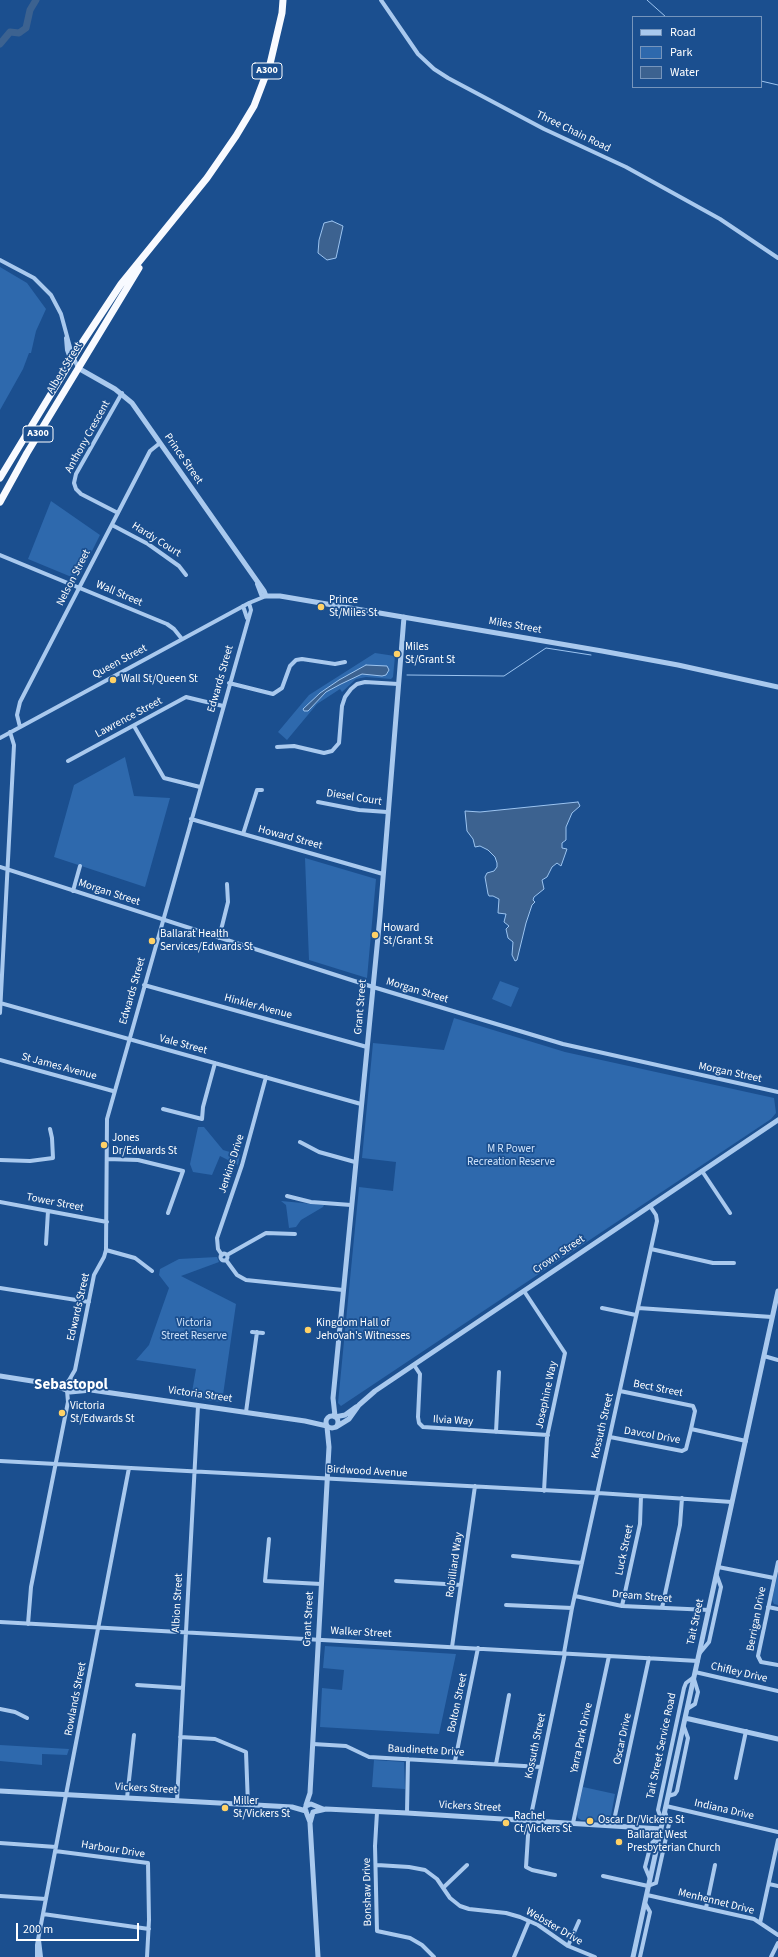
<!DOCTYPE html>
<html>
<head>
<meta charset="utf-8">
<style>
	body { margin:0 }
	#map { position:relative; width:778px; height:1957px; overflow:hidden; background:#1b4f8f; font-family:"Source Sans 3",sans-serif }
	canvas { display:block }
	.legend { position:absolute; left:632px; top:16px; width:130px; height:72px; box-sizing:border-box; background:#1b4f8f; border:1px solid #7695bc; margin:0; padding:5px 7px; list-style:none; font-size:12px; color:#fff }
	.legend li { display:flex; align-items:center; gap:8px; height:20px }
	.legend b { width:20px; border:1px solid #7695bc }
	.scale { position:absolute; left:16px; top:1923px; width:123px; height:18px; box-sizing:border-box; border:2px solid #fff; border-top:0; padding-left:5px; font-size:12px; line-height:14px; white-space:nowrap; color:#fff; -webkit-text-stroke:3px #1b4f8f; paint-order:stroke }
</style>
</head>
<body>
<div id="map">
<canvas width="778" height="1957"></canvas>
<ul class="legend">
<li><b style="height:5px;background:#a9c9ee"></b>Road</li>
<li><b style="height:11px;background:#2e69ad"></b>Park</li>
<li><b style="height:11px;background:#3c6290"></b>Water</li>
</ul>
<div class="scale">200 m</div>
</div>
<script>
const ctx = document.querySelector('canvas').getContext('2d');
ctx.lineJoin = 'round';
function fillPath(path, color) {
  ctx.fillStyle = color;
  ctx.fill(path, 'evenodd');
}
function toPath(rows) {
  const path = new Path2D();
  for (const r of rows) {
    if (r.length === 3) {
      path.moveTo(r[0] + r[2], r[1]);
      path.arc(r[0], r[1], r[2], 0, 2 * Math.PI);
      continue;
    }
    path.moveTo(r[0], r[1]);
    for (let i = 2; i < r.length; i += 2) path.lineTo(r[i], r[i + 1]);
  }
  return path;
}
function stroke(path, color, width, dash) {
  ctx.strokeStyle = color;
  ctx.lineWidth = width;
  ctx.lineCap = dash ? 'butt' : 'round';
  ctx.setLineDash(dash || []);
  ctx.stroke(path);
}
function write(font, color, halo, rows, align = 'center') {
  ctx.font = font + ' "Source Sans 3",sans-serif';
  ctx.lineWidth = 3.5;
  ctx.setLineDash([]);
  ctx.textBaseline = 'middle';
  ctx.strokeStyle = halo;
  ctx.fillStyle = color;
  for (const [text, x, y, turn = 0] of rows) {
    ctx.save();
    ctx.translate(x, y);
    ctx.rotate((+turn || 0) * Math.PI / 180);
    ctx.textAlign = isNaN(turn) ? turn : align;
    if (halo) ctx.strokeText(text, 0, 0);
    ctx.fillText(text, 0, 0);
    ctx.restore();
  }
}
fillPath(toPath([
	[0,267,27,283,46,309,36,331,31,353,29,353,23,369,0,410],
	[51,501,100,535,79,577,74,578,28,559],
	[375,653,395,656,393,677,391,679,366,677,356,679,342,692,340,689,317,704,287,740,278,732,309,695],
	[125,757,134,796,170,798,145,887,54,857,74,785],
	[305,858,376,879,367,978,309,960],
	[500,981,519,988,511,1007,492,999],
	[454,1018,565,1052,774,1098,776,1113,771,1119,341,1406,338,1403,359,1187,393,1191,396,1162,362,1158,373,1043,444,1050],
	[198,1127,204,1127,223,1150,240,1155,238,1165,220,1156,212,1175,193,1172,190,1164],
	[281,1201,324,1205,323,1207,301,1220,296,1227,289,1228,286,1205],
	[217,1257,219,1262,181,1276,236,1304,222,1402,191,1398,196,1369,136,1360,149,1345,169,1288,159,1275,160,1269,179,1259],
	[778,1573,778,1605,774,1604,772,1600],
	[325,1646,456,1654,439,1734,320,1727,322,1688,342,1690,344,1670,323,1668],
	[0,1745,69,1749,67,1755,42,1754,42,1765,0,1761],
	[374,1760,404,1762,405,1789,372,1787],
	[583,1787,615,1794,610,1821,581,1820,578,1818,577,1814]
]), '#2e69ad');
const water = toPath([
	[332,221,343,226,336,258,327,260,318,253,319,240,324,223,332,221],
	[366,665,387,666,389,670,386,675,382,676,362,674,341,684,326,692,308,711,304,711,303,709,320,693,339,680,366,665],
	[578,802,580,806,572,813,566,827,566,840,562,843,562,848,567,849,561,866,557,863,552,867,547,877,542,880,544,889,534,897,533,900,535,902,532,905,526,923,517,960,515,961,512,955,513,942,508,938,506,929,509,926,504,922,506,914,498,913,499,899,493,896,489,896,488,894,485,877,487,873,494,871,497,867,497,863,495,857,488,850,480,846,475,847,473,839,467,831,465,811,480,812,578,802]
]);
fillPath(water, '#3c6290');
stroke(water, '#9cc4f0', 1);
stroke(toPath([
	[647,0,666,17],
	[761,81,778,85],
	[407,675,504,676,546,648,591,655]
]), '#9cc4f0', 1);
stroke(toPath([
	[0,44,10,32,19,33,26,28,30,10,36,0]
]), '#3c6290', 7);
stroke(toPath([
	[381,0,418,54,434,69,448,78,544,129,626,167,720,219,778,258],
	[0,260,34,278,51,295,61,314,71,351,78,368],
	[66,338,67,350,71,361],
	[118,513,81,494,76,489,74,483,76,474,122,393],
	[112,525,148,544,179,566,186,575],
	[0,555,167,624,174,629,182,639],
	[257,584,262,597],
	[243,606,247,618],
	[229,683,273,694,282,688,290,666,296,660,302,659,335,664,345,662],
	[134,726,164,778,200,787],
	[20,727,17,715,20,702,150,451,160,443],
	[0,738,249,603,266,596],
	[277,747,294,746,324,753,332,751,339,743,342,706,345,697,351,689,357,684,365,682,398,684],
	[68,761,186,697,223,706],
	[318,802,359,810,387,812],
	[191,819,383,874],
	[243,834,257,790,262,790],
	[0,867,373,987,563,1044,778,1092],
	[73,891,80,866],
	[219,938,228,902,227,884],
	[144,985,367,1047],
	[0,1003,361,1104],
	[0,1013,14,745,10,732],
	[0,1060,113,1091],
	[163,1109,202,1119,203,1107,215,1063],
	[300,1142,319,1152,355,1162],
	[107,1159,138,1160,183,1171,168,1213],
	[0,1160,30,1161,53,1158,52,1138,50,1129],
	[702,1171,730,1213],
	[287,1196,311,1202,351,1205],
	[0,1202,107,1222],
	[46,1244,48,1211],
	[651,1249,713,1263,734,1263],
	[106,1250,135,1258,152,1271],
	[224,1257,3.5],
	[222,1255,218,1249,217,1238,242,1165,266,1077],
	[227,1255,266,1233,295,1234],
	[226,1260,237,1275,246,1280,343,1290],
	[0,1288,89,1302],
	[524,1291,565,1353,547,1437,544,1491],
	[602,1308,636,1315],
	[638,1308,772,1317],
	[252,1332,263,1333],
	[764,1356,778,1360],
	[414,1365,420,1374,418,1417,419,1423,423,1427,548,1435],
	[68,1382,75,1370,94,1275,104,1257,106,1250,107,1119,251,610,249,603],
	[620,1391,693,1406,695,1411,691,1429],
	[246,1412,257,1332],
	[496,1432,499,1372],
	[610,1437,682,1451,686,1449,691,1429,746,1441],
	[0,1461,598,1493,732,1502],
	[269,1539,265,1581,321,1584],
	[513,1556,582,1563],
	[778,1562,758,1656,761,1662,778,1665],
	[718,1567,774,1578],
	[396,1581,461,1585],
	[575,1596,622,1606,709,1610],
	[506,1605,572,1608],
	[622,1606,640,1524,641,1496],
	[768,1607,778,1609],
	[662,1608,680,1525,682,1498],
	[0,1622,698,1661],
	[28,1624,31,1587,68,1402,67,1390],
	[452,1647,475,1486],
	[564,1653,572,1608,657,1221,656,1215,650,1206],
	[699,1654,709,1642,721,1587,717,1576],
	[695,1672,778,1691],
	[137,1685,183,1688],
	[0,1709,15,1712,27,1718],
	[687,1709,695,1704,698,1692,694,1679],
	[180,1737,215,1739,246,1752,248,1805],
	[313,1744,346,1746,369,1757,541,1767],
	[455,1761,478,1648],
	[496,1764,509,1695],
	[736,1778,746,1731],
	[668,1796,675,1794,677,1791,688,1738,684,1727],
	[127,1798,134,1735],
	[177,1801,198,1406],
	[666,1806,778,1832],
	[377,1812,375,1846,377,1931,410,1938,422,1945,434,1957],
	[407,1813,408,1759],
	[529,1820,526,1867,532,1870,555,1875],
	[530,1820,565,1653],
	[662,1821,658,1810,684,1688,686,1683,694,1677],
	[573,1823,609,1656],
	[613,1825,649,1658],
	[0,1843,56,1847],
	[55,1851,148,1863,149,1920,147,1957],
	[377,1865,409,1867,425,1870,437,1879,450,1898,460,1906,469,1909,506,1913,520,1917,538,1925,568,1946,595,1957],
	[603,1876,648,1886,656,1883,669,1824,665,1812],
	[650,1879,645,1867,651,1844,659,1836],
	[769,1884,778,1886],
	[444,1887,467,1865],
	[647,1895,754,1919,778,1935],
	[0,1896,46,1899],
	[706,1908,715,1865],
	[43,1914,149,1929],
	[760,1923,778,1840],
	[39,1940,41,1957],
	[568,1946,579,1921],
	[37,1957,37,1945,129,1468],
	[514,1957,529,1921],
	[640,1957,650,1912,645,1903],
	[771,1957,778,1943]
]), '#a9c9ee', 4);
stroke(toPath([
	[78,368,115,389,132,403,264,591,266,596,280,596,602,651,678,665,778,687],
	[0,1376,51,1384,66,1390],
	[74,1391,77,1388,76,1383,72,1381,68,1382,66,1388,70,1392,91,1390,305,1421,327,1426],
	[332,1422,6],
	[335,1416,333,1398,380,916,404,617],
	[335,1417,345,1415,356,1407],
	[336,1427,349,1419,359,1405,375,1391,778,1120],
	[685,1718,778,1739],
	[0,1791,292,1807,306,1811],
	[306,1805,310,1793,329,1447,327,1427],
	[313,1812,326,1809,407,1813,661,1829],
	[313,1812,310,1823,318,1957],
	[310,1822,305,1809,306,1806,311,1804,323,1809],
	[633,1957,778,1291]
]), '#a9c9ee', 5);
stroke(toPath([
	[0,478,80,346,121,284,207,178,236,136,254,106,270,64,282,13,283,0],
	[0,502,27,453,139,268]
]), '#f8faff', 7);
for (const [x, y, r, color] of [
	[321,607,4,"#ffd166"],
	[397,654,4,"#ffd166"],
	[113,680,4,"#ffd166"],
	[375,935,4,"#ffd166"],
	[152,941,4,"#ffd166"],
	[104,1145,4,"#ffd166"],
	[308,1330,4,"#ffd166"],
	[62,1413,4,"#ffd166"],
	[225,1808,4,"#ffd166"],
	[590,1821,4,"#ffd166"],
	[506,1823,4,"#ffd166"],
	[619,1842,4,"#ffd166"]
]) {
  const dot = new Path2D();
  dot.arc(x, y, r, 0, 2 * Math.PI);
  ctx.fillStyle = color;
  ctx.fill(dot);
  stroke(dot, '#1b4f8f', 1.5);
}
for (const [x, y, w] of [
	[267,71,30],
	[38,434,30]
]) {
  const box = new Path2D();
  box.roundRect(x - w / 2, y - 8, w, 16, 3);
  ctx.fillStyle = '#1b4f8f';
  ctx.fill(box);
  stroke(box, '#fff', 1);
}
write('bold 10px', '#fff', null, [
	["A300",267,71],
	["A300",38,434]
]);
write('11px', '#fff', '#1b4f8f', [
	["Three Chain Road",573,132,26],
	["Albert Street",65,368,-59],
	["Anthony Crescent",88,437,-61],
	["Prince Street",183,459,55],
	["Hardy Court",156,540,32],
	["Nelson Street",74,578,-63],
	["Wall Street",119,594,23],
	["Miles Street",515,626,10],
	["Queen Street",120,662,-28],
	["Edwards Street",221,679,-74],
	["Lawrence Street",129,718,-28],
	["Diesel Court",354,798,9],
	["Howard Street",290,838,15],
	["Morgan Street",109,893,18],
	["Edwards Street",133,991,-74],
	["Morgan Street",417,991,17],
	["Hinkler Avenue",258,1007,15],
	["Grant Street",361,1007,-85],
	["Vale Street",183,1045,15],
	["St James Avenue",59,1067,15],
	["Morgan Street",730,1073,12],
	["Jenkins Drive",232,1164,-72],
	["Tower Street",55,1203,11],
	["Crown Street",559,1255,-34],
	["Edwards Street",79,1307,-77],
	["Bect Street",658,1389,11],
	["Victoria Street",200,1395,8],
	["Josephine Way",547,1395,-78],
	["Ilvia Way",453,1421,3],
	["Kossuth Street",603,1426,-77],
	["Davcol Drive",652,1436,10],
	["Birdwood Avenue",367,1472,3],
	["Luck Street",625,1550,-78],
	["Robilliard Way",455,1565,-82],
	["Dream Street",642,1597,5],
	["Albion Street",178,1603,-87],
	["Grant Street",309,1619,-87],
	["Berrigan Drive",757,1619,-79],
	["Tait Street",696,1622,-78],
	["Walker Street",361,1633,3],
	["Chifley Drive",739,1673,13],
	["Rowlands Street",76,1699,-79],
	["Bolton Street",458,1703,-78],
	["Yarra Park Drive",582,1738,-78],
	["Oscar Drive",623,1739,-78],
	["Kossuth Street",536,1746,-78],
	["Tait Street Service Road",662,1746,-78],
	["Baudinette Drive",426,1751,3],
	["Vickers Street",146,1789,3],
	["Vickers Street",470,1807,3],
	["Indiana Drive",724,1810,13],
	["Harbour Drive",113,1850,9],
	["Bonshaw Drive",368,1892,-91],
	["Menhennet Drive",716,1902,14],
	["Webster Drive",554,1927,30]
]);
write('11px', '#fff', '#1b4f8f', [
	["Prince",329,601],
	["St/Miles St",329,614],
	["Miles",405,648],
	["St/Grant St",405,661],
	["Wall St/Queen St",121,680],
	["Howard",383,929],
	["St/Grant St",383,942],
	["Ballarat Health",160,935],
	["Services/Edwards St",160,948],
	["Jones",112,1139],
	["Dr/Edwards St",112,1152],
	["Kingdom Hall of",316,1324],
	["Jehovah's Witnesses",316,1337],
	["Victoria",70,1407],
	["St/Edwards St",70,1420],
	["Miller",233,1802],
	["St/Vickers St",233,1815],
	["Rachel",514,1817],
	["Ct/Vickers St",514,1830],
	["Oscar Dr/Vickers St",598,1821],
	["Ballarat West",627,1836],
	["Presbyterian Church",627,1849]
], 'left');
write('11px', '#cfe3fa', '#1b4f8f', [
	["M R Power",511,1150],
	["Recreation Reserve",511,1163],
	["Victoria",194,1324],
	["Street Reserve",194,1337]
]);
write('bold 15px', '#fff', '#1b4f8f', [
	["Sebastopol",71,1386]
]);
</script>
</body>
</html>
